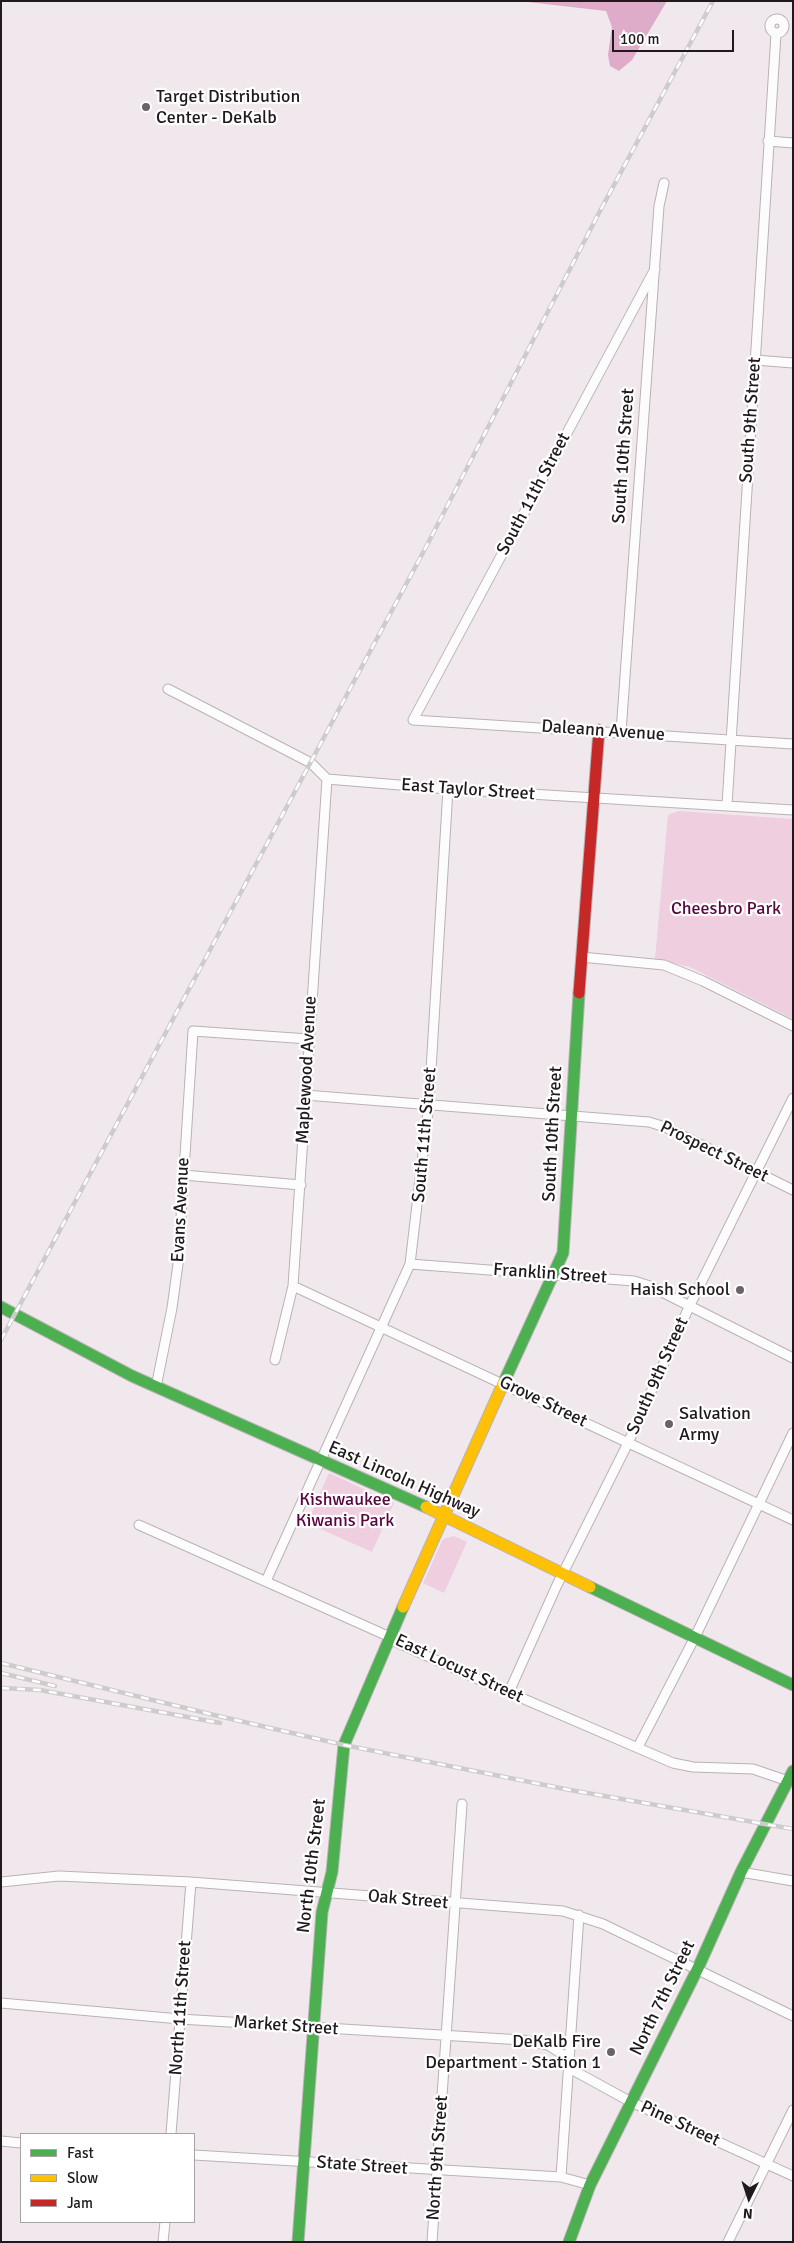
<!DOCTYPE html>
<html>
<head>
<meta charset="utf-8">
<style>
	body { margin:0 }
	#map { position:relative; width:794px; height:2243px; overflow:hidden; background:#f1e8ed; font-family:Signika,sans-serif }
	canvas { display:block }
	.frame { position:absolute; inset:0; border:2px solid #201a1e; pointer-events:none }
	.legend { position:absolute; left:20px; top:2133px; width:175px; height:90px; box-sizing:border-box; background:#fff; border:1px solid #a6a3a5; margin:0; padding:6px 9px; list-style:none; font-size:15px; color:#201a1e }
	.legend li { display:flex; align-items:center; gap:10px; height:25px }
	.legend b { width:25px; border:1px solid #a6a3a5 }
	.north { position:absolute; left:724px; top:2173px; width:50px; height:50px; -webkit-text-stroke:4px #fff; paint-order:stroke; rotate:184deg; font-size:14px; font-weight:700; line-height:20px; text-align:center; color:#201a1e }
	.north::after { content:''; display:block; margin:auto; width:18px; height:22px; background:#201a1e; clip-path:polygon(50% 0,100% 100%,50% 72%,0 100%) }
	.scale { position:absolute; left:612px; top:30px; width:122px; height:22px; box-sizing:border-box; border:2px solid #201a1e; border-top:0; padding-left:6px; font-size:15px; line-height:18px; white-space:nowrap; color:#201a1e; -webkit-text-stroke:4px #fff; paint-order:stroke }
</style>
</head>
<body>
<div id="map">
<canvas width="794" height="2243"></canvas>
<div class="frame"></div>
<ul class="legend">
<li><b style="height:6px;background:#4caf50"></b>Fast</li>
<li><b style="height:6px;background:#ffc107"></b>Slow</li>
<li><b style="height:6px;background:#c62828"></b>Jam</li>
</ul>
<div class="north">N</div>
<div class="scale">100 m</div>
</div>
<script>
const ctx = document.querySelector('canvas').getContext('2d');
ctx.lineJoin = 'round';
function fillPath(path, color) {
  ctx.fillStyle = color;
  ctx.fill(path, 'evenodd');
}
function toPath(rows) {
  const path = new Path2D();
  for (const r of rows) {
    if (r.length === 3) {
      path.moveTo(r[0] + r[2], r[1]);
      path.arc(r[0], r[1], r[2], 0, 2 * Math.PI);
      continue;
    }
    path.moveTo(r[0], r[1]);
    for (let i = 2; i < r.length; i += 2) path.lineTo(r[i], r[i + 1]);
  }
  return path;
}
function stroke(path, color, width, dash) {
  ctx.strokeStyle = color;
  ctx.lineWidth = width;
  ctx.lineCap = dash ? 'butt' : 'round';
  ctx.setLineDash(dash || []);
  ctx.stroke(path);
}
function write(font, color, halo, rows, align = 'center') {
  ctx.font = font + ' Signika,sans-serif';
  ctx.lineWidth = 4.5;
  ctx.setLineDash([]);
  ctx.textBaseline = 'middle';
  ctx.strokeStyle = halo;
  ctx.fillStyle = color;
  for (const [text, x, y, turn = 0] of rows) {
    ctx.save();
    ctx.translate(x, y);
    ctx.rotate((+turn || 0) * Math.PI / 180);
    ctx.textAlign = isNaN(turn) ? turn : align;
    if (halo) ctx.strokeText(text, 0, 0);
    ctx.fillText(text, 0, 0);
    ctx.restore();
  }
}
fillPath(toPath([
	[679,811,793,819,793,1019,690,967,655,959,668,815],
	[329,1473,394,1503,372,1552,307,1523],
	[454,1536,467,1542,444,1593,423,1583,443,1539]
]), '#eecedf');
fillPath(toPath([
	[519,1,667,1,632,60,619,71,610,66,608,55,612,27,606,11]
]), '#deabc9');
const street = toPath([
	[777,26,7],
	[768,141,793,143],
	[655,269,413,720,793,744],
	[755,360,793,363],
	[168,689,311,763,327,779,448,789,793,810],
	[621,732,659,206,664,183],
	[727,805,776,34],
	[581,957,664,965,703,981,793,1026],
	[305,1095,649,1122,665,1127,793,1190],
	[183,1175,301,1185],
	[410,1264,634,1281,650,1286,793,1358],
	[293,1286,793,1520],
	[275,1360,293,1286,327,779],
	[156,1387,172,1308,178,1264,193,1031,309,1039],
	[139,1525,390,1637,396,1642,482,1681,673,1763,693,1767,753,1769,788,1781],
	[266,1581,410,1264,429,1103,448,789],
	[509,1692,557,1585,628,1443,689,1307,793,1098],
	[638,1747,695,1637,793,1433],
	[741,1872,793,1881],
	[1,1882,59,1876,191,1882,563,1911,603,1924,793,2016],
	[1,2003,180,2019,522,2040,548,2045,568,2058],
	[569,2068,631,2102,793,2176],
	[171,2134,191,1882],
	[1,2141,21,2143],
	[194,2155,561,2177,590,2185],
	[561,2177,579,1915],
	[163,2242,165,2222],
	[432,2242,462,1804],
	[728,2242,793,2110]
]);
const fast = toPath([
	[1,1307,132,1376,426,1507],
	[503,1384,563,1253,579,993],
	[590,1587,793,1685],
	[298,2242,322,1912,332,1872,344,1745,403,1607],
	[569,2242,590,2185,698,1968,741,1872,793,1771]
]);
const slow = toPath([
	[426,1507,590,1587],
	[403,1607,503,1384]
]);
const jam = toPath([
	[579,993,599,730]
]);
stroke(street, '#b9b2b5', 11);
stroke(fast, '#b9b2b5', 13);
stroke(slow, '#b9b2b5', 13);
stroke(jam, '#b9b2b5', 13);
stroke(street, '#fdfcfc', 9);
stroke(fast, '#4caf50', 11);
stroke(slow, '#ffc107', 11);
stroke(jam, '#c62828', 11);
const rail = toPath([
	[1,1340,426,547,600,211,713,1],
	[1,1663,214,1715,344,1745,570,1790,793,1829],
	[1,1673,55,1686],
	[1,1688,40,1690,220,1723]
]);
stroke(rail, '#cecbcd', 4.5);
stroke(rail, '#fff', 2.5, [8]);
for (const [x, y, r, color] of [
	[146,107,5,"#696266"],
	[740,1290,5,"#696266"],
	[669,1424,5,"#696266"],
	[611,2052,5,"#696266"]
]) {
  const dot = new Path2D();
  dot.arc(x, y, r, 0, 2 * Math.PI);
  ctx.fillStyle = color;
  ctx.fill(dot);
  stroke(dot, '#fff', 2);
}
write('18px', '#201a1e', '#fff', [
	["Target Distribution",156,97],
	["Center - DeKalb",156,118],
	["Haish School",730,1290,"right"],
	["Salvation",679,1414],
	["Army",679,1435],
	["DeKalb Fire",601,2042,"right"],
	["Department - Station 1",601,2063,"right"]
], 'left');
write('18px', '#201a1e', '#fff', [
	["South 9th Street",751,420,-86],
	["South 10th Street",624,456,-86],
	["South 11th Street",534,494,-62],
	["Daleann Avenue",603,731,4],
	["East Taylor Street",468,790,4],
	["Maplewood Avenue",307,1070,-87],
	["South 10th Street",553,1134,-87],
	["South 11th Street",425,1135,-85],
	["Prospect Street",714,1152,26],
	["Evans Avenue",181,1210,-87],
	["Franklin Street",550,1274,4],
	["South 9th Street",658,1376,-66],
	["Grove Street",543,1402,26],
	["East Lincoln Highway",404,1480,24],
	["East Locust Street",459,1669,25],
	["North 10th Street",312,1866,-83],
	["Oak Street",408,1900,5],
	["North 7th Street",663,1998,-64],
	["North 11th Street",181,2008,-86],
	["Market Street",286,2026,4],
	["Pine Street",680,2124,25],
	["North 9th Street",438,2158,-86],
	["State Street",362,2166,4]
]);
write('18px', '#59053f', '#fff', [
	["Cheesbro Park",726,909],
	["Kishwaukee",345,1500],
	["Kiwanis Park",345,1521]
]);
</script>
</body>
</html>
